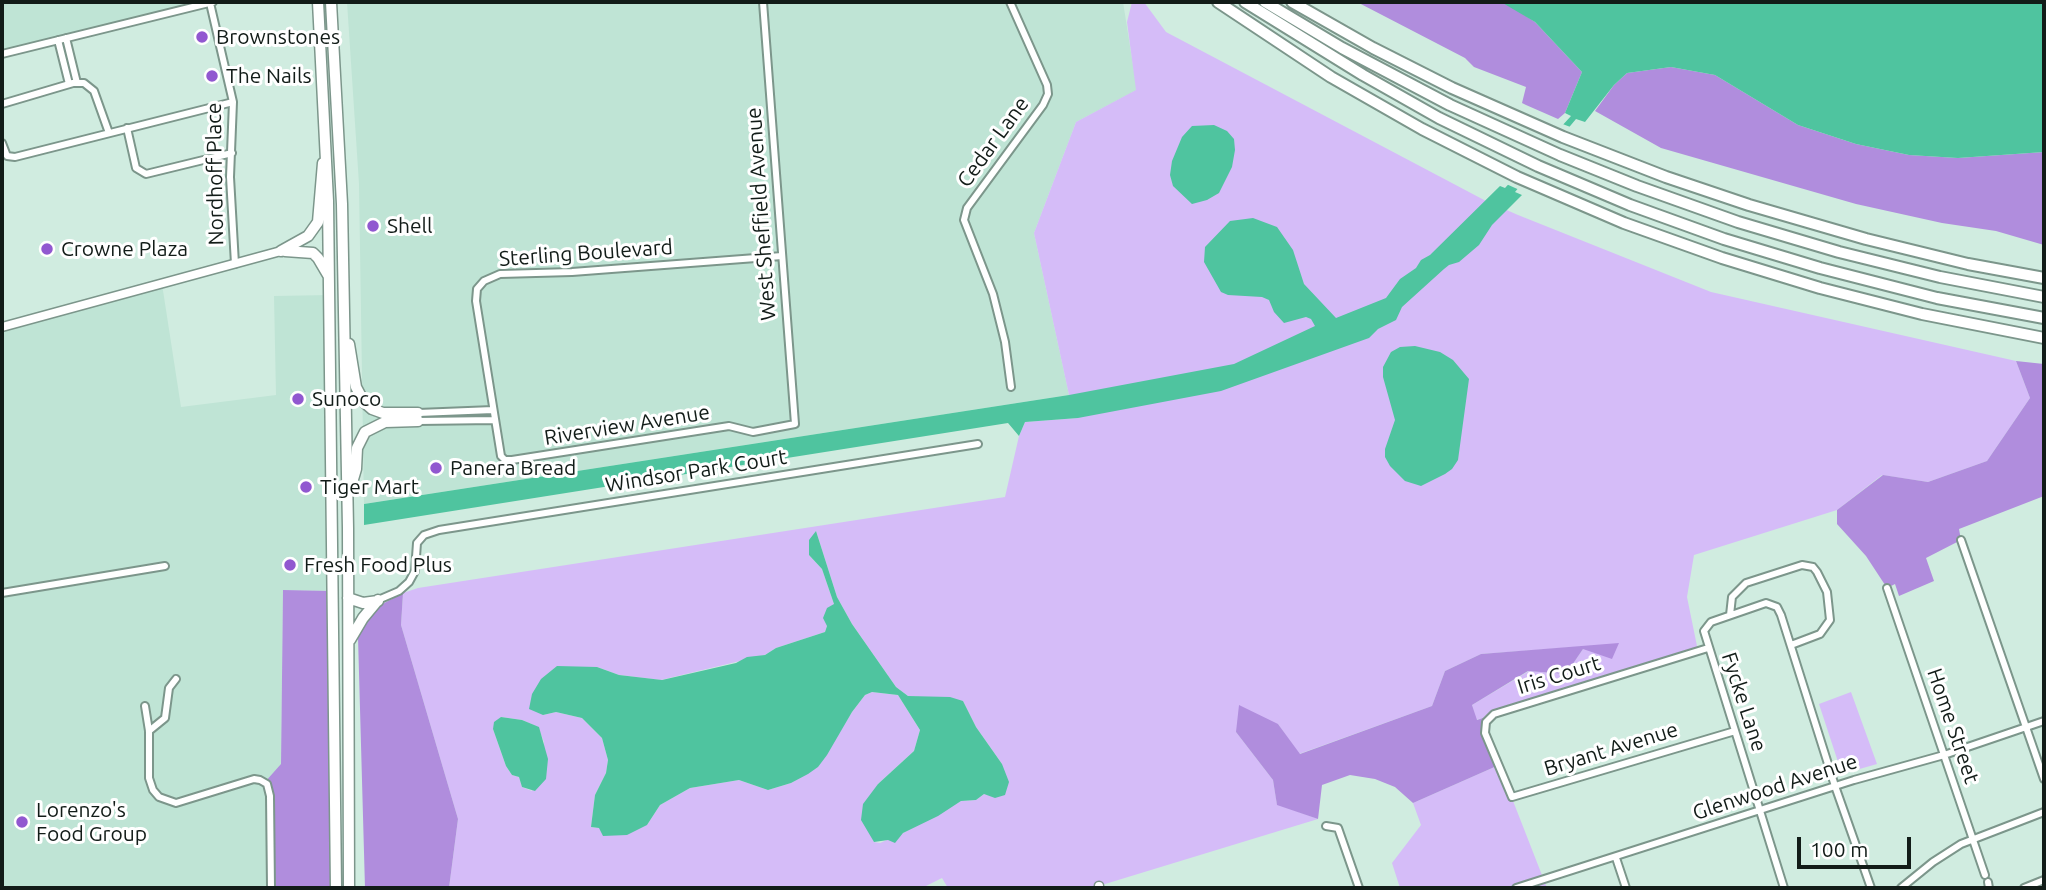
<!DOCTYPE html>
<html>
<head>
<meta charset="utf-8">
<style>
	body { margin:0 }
	#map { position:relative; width:2046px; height:890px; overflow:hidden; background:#d0ece0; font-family:Ubuntu,sans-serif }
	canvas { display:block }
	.frame { position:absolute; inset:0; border:4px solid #121c18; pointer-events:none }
	.scale { position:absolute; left:1797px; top:837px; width:114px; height:32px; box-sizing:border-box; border:4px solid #121c18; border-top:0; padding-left:9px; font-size:21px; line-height:24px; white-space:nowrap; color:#121c18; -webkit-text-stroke:5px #fff; paint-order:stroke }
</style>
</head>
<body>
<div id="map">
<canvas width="2046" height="890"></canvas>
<div class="frame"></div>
<div class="scale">100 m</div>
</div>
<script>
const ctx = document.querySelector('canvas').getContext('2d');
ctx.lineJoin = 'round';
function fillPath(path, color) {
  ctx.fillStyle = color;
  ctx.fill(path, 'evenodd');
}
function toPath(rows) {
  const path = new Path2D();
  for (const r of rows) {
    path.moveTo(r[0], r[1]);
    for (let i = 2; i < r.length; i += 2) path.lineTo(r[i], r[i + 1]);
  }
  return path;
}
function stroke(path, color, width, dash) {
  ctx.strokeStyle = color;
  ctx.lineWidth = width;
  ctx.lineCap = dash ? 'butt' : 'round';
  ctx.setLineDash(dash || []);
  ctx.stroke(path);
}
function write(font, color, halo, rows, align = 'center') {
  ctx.font = font + ' Ubuntu,sans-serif';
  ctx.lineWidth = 6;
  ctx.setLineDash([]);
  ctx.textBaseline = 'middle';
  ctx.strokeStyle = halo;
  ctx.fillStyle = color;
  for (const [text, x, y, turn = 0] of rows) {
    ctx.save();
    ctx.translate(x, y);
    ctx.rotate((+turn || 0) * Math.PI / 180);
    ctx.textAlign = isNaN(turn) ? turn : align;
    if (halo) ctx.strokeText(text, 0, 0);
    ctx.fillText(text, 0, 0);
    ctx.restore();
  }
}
fillPath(toPath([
	[2,2,213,2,2,54],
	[347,2,1123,2,1137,90,1076,122,1034,233,1069,395,364,504,359,184],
	[162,284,181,407,276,395,274,296,330,295,332,591,283,590,281,765,268,787,271,888,2,888,2,327]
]), '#bfe4d5');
fillPath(toPath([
	[1132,2,1144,2,1166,32,1486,201,1518,215,1711,292,2016,361,2030,398,1987,461,1928,482,1882,475,1837,510,1694,555,1687,597,1698,651,1476,720,1472,705,1529,671,1566,674,1583,649,1618,644,1481,654,1445,671,1432,706,1299,754,1278,724,1236,732,1273,780,1277,804,1318,819,1092,888,948,888,942,878,922,888,449,888,458,819,401,625,403,593,418,588,1005,497,1019,436,1025,422,1077,418,1069,395,1034,233,1076,122,1136,90,1127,22],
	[816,531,837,597,852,624,896,687,908,696,963,701,976,727,1002,764,992,795,984,794,976,800,961,801,903,833,880,843,874,842,871,834,878,784,914,751,920,730,898,695,872,692,865,695,852,712,818,767,791,783,768,790,739,780,690,788,660,805,647,825,599,828,591,827,595,795,606,773,608,760,602,738,582,718,556,712,543,715,597,667,619,675,661,680,765,655,776,648,825,632,834,604,822,569,809,555],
	[501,717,522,720,538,727,544,742,532,791,522,787,519,777,512,775,506,766,493,729],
	[1851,692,1877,764,1842,774,1819,704],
	[1499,765,1547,888,1400,888,1392,863,1421,825,1413,803]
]), '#d5bcf8');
fillPath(toPath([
	[1357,2,1501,2,1509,5,1535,22,1582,72,1565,113,1558,119,1526,105,1522,103,1526,87,1474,67,1465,58],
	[1671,67,1715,75,1798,125,1856,144,1909,155,1958,158,2044,152,2044,245,1996,231,1942,223,1856,204,1661,148,1595,111,1614,85,1627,73],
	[2016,361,2044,364,2044,496,1959,529,1961,540,1926,558,1934,581,1899,596,1895,584,1887,588,1866,556,1837,524,1837,510,1883,475,1928,482,1987,461,2030,398],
	[283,590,332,591,336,888,271,888,270,796,265,782,281,764],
	[403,593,401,625,458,819,449,888,365,888,358,637,364,621,375,608],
	[1619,643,1612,659,1583,649,1566,674,1528,671,1472,705,1477,720,1494,714,1485,727,1499,765,1413,803,1395,787,1375,779,1350,775,1322,785,1318,819,1277,805,1273,780,1236,732,1239,705,1278,724,1300,754,1432,706,1445,671,1481,654]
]), '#b08ddd');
fillPath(toPath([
	[1501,2,2044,2,2044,152,1958,158,1909,155,1856,144,1798,125,1715,75,1671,67,1627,73,1614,85,1585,122,1576,119,1515,192,1522,195,1492,225,1479,245,1459,262,1449,265,1444,269,1402,307,1396,320,1378,329,1369,338,1221,391,1078,418,1025,422,1019,436,1008,423,364,525,364,504,1069,395,1234,364,1315,326,1311,319,1306,317,1284,323,1274,312,1269,300,1262,297,1228,295,1221,292,1204,262,1205,247,1230,221,1253,218,1277,227,1293,250,1304,284,1336,318,1386,298,1400,279,1416,268,1421,260,1430,255,1500,186,1505,188,1571,116,1565,113,1582,72,1535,22],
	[1214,125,1227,131,1234,139,1235,150,1232,167,1219,193,1207,200,1192,204,1173,186,1170,175,1172,161,1182,137,1192,126],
	[1415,346,1440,352,1453,360,1469,379,1458,460,1452,469,1445,474,1421,486,1405,481,1390,466,1385,457,1385,449,1395,420,1383,377,1383,367,1391,352,1400,347],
	[816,531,837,597,852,624,896,687,908,696,950,697,963,701,976,727,1002,764,1009,782,1005,795,995,798,984,794,976,800,961,801,938,816,903,833,895,843,888,840,874,842,861,820,863,804,878,784,914,751,920,730,898,695,872,692,865,695,852,712,827,755,818,767,808,774,791,783,768,790,739,780,690,788,660,805,647,825,627,835,603,836,599,828,591,827,595,795,606,773,608,760,602,738,582,718,556,712,543,715,529,709,532,694,541,679,557,666,597,667,619,675,662,680,736,663,747,657,765,655,776,648,825,632,827,626,823,618,827,608,834,604,822,569,809,555,809,540],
	[501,717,522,720,539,727,548,759,546,779,535,791,522,787,519,777,512,775,506,766,493,729,494,722]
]), '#4fc49f');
fillPath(toPath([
	[1560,123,1573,128,1521,191,1524,192,1504,183]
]), '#d0ece0');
const minor = toPath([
	[763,2,795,424,753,432,729,426,512,460,505,460,501,456,476,301,477,289,484,281,500,274,572,272,782,256],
	[1010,2,1047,85,1048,94,1043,105,967,208,964,220,993,294,1005,342,1011,387],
	[210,3,233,102,230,177,235,264],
	[66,38,77,83],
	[58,40,69,84],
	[2,54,213,2],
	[2,104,73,83,84,83,94,91,109,133],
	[127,128,136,168,146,174,232,153],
	[2,143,7,156,15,157,233,102],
	[418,413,493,410],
	[418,421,495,420],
	[1961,540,2044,779],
	[1887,588,1985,875],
	[2,593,165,566],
	[378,600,399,591,409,582,415,571,417,543,424,535,439,530,978,444],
	[1730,615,1732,597,1746,583,1802,565,1813,567,1817,572,1827,592,1830,620,1820,634,1791,645],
	[1708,648,1494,714,1486,722,1485,733,1512,797,1735,731],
	[145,706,149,731,149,778,153,790,159,797,176,803,254,779,260,780,267,784,270,796,271,888],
	[149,731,165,718,169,688,176,679],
	[1326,826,1338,828,1359,888],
	[1616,858,1626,888],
	[1988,882,1989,888],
	[1516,888,1854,780,1944,755,2044,721],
	[1784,888,1704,631,1711,622,1766,603,1777,607,1781,615,1835,786,1871,888],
	[1901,888,1933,862,1961,844,2044,812],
	[2024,888,2044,880]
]);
const tertiary = toPath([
	[2,327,281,251],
	[1099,886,1099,888]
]);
const trunk = toPath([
	[318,2,328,201,336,888],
	[331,2,342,204,348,528,349,888],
	[281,251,308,236,318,222,323,163],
	[285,251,313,253,318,258,328,275],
	[349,344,356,387,364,402,372,409,383,413,418,413],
	[351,486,356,469,357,448,365,432,385,422,418,421],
	[348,598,363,603,378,601],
	[350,640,363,618,378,600]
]);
const motorway = toPath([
	[1218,2,1331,77,1422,129,1517,177,1624,223,1722,258,1820,288,1922,314,2044,338],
	[1245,2,1363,75,1439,118,1538,166,1630,205,1724,239,1820,268,1937,298,2044,318],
	[1265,2,1342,48,1450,105,1560,155,1637,186,1738,222,1839,252,1940,277,2044,297],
	[1292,2,1373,48,1452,88,1563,137,1666,177,1749,205,1866,239,1968,264,2044,278]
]);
stroke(minor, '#7c968b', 10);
stroke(tertiary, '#7c968b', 11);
stroke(trunk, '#7c968b', 13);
stroke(motorway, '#7c968b', 14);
stroke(minor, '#fff', 6);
stroke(tertiary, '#fff', 8);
stroke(trunk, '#fff', 10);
stroke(motorway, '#fff', 10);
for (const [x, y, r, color] of [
	[202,37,7,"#9158d0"],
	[212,76,7,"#9158d0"],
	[373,226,7,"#9158d0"],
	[47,249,7,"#9158d0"],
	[298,399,7,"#9158d0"],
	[436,468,7,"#9158d0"],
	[306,487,7,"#9158d0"],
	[290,565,7,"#9158d0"],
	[22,822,7,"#9158d0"]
]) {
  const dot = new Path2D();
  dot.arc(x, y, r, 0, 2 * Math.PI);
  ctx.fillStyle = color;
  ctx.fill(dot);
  stroke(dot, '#fff', 2.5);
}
write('21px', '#121c18', '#fff', [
	["Brownstones",216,37],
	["The Nails",226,76],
	["Shell",387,226],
	["Crowne Plaza",61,249],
	["Sunoco",312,399],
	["Panera Bread",450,468],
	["Tiger Mart",320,487],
	["Fresh Food Plus",304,565],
	["Lorenzo's",36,810],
	["Food Group",36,834]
], 'left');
write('21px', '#121c18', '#fff', [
	["Cedar Lane",993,142,-54],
	["Nordhoff Place",215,174,-91],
	["West Sheffield Avenue",761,214,-94],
	["Sterling Boulevard",586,253,-4],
	["Riverview Avenue",627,425,-9],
	["Windsor Park Court",696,471,-9],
	["Iris Court",1559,675,-17],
	["Fycke Lane",1744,702,72],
	["Home Street",1953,726,71],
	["Bryant Avenue",1611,749,-17],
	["Glenwood Avenue",1775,787,-18]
]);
</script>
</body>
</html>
